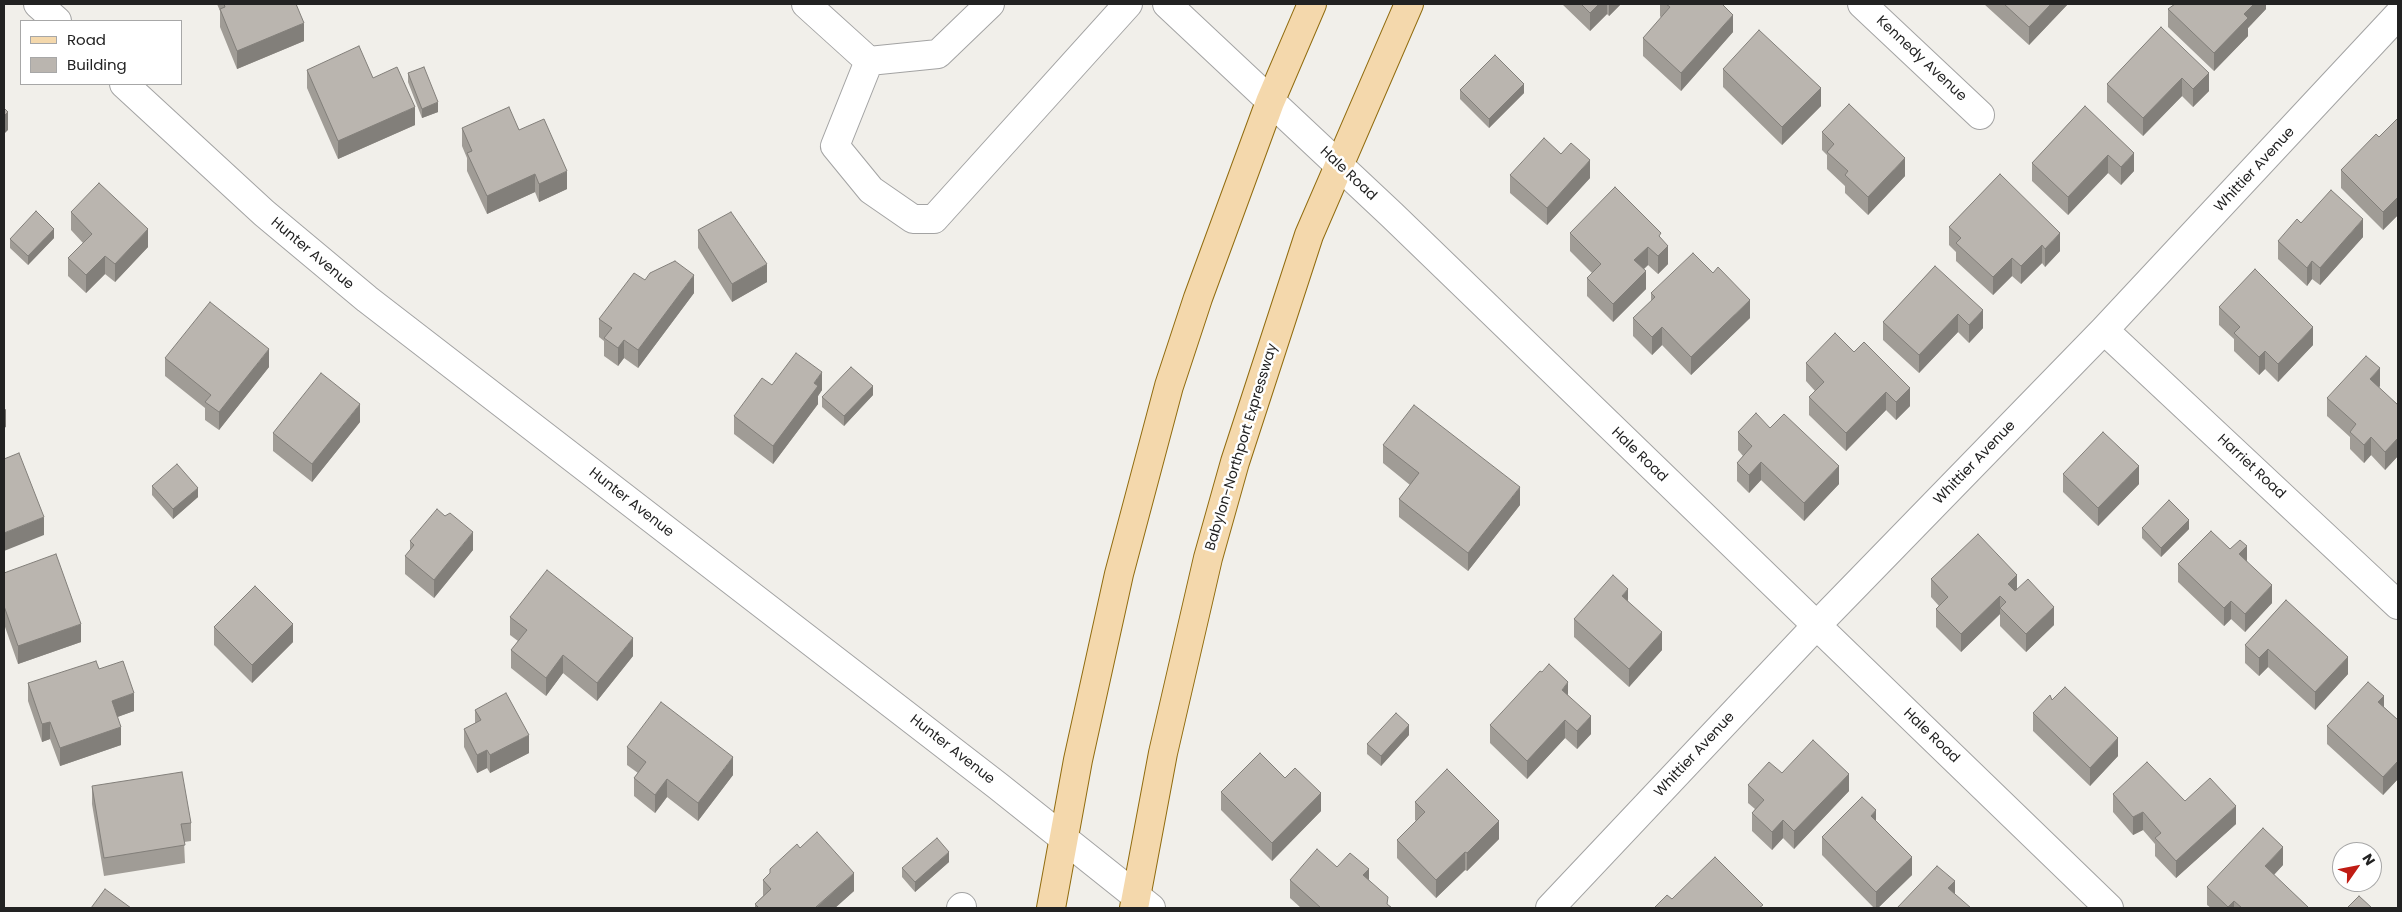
<!DOCTYPE html>
<html>
<head>
<meta charset="utf-8">
<style>
	body { margin:0 }
	#map { position:relative; width:2402px; height:912px; overflow:hidden; background:#f1efea; font-family:Poppins,sans-serif }
	canvas { display:block }
	.frame { position:absolute; inset:0; border:5px solid #222; pointer-events:none }
	.legend { position:absolute; left:20px; top:20px; width:162px; height:65px; box-sizing:border-box; background:#fff; border:1px solid #a7a7a7; margin:0; padding:6px 9px; list-style:none; font-size:15px; color:#222 }
	.legend li { display:flex; align-items:center; gap:10px; height:25px }
	.legend b { width:25px; border:1px solid #a7a7a7 }
	.north { position:absolute; left:2332px; top:842px; width:50px; height:50px; box-sizing:border-box; background:#fff; border:1px solid #a7a7a7; border-radius:50%; rotate:57deg; font-size:14px; font-weight:700; line-height:20px; text-align:center; color:#222 }
	.north::after { content:''; display:block; margin:auto; width:18px; height:22px; background:#c01c14; clip-path:polygon(50% 0,100% 100%,50% 72%,0 100%) }
</style>
</head>
<body>
<div id="map">
<canvas width="2402" height="912"></canvas>
<div class="frame"></div>
<ul class="legend">
<li><b style="height:6px;background:#f4d8ac"></b>Road</li>
<li><b style="height:14px;background:#bab5af"></b>Building</li>
</ul>
<div class="north">N</div>
</div>
<script>
const ctx = document.querySelector('canvas').getContext('2d');
ctx.lineJoin = 'round';
function toPath(rows) {
  const path = new Path2D();
  for (const r of rows) {
    path.moveTo(r[0], r[1]);
    for (let i = 2; i < r.length; i += 2) path.lineTo(r[i], r[i + 1]);
  }
  return path;
}
function stroke(path, color, width, dash) {
  ctx.strokeStyle = color;
  ctx.lineWidth = width;
  ctx.lineCap = dash ? 'butt' : 'round';
  ctx.setLineDash(dash || []);
  ctx.stroke(path);
}
function fillPath(path, color) {
  ctx.fillStyle = color;
  ctx.fill(path, 'evenodd');
}
function write(font, color, halo, rows, align = 'center') {
  ctx.font = font + ' Poppins,sans-serif';
  ctx.lineWidth = 5;
  ctx.setLineDash([]);
  ctx.textBaseline = 'middle';
  ctx.strokeStyle = halo;
  ctx.fillStyle = color;
  for (const [text, x, y, turn = 0] of rows) {
    ctx.save();
    ctx.translate(x, y);
    ctx.rotate((+turn || 0) * Math.PI / 180);
    ctx.textAlign = isNaN(turn) ? turn : align;
    if (halo) ctx.strokeText(text, 0, 0);
    ctx.fillText(text, 0, 0);
    ctx.restore();
  }
}
const minor = toPath([
	[38,4,57,21],
	[806,4,869,61,938,54,990,4],
	[1167,4,1392,215,2109,908],
	[1862,4,1980,115],
	[869,61,835,146,871,190,913,219,934,219,1128,4],
	[124,84,264,213,367,299,998,786,1151,908],
	[2104,330,2398,605],
	[961,908,962,907],
	[1550,908,1816,626,2104,330,2398,15]
]);
const major = toPath([
	[1051,908,1078,760,1119,574,1169,386,1198,298,1270,102,1312,4],
	[1134,908,1163,753,1208,558,1235,462,1309,235,1409,4]
]);
stroke(minor, '#a3a3a3', 30);
stroke(major, '#916c0f', 30);
stroke(minor, '#fff', 28);
stroke(major, '#f4d8ac', 28);
fillPath(toPath([
	[217,4,296,4,304,41,237,69,220,27,220,11],
	[1562,4,1621,4,1609,16,1607,14,1590,31],
	[1660,4,1722,4,1733,32,1681,91,1643,56,1643,38,1661,18,1660,16],
	[1984,4,2068,4,2029,45],
	[2266,4,2266,9,2248,28,2248,36,2214,71,2168,27,2168,9],
	[2161,27,2209,91,2193,107,2182,96,2143,136,2107,102,2107,84],
	[1723,69,1821,106,1782,145,1723,87],
	[307,70,373,78,415,125,338,159,307,88],
	[408,73,438,112,422,118,408,82],
	[1460,90,1524,93,1489,128,1460,99],
	[2085,106,2134,171,2121,185,2108,173,2068,215,2032,181,2032,163],
	[2398,118,2398,215,2383,230,2341,188,2341,170,2379,137],
	[462,128,519,130,567,189,539,202,535,192,487,214,467,171,467,158,462,146],
	[1822,132,1905,176,1868,215,1845,193,1845,186,1827,169,1827,155,1822,150],
	[1561,154,1590,178,1547,225,1510,193,1510,175],
	[2000,174,2060,251,2045,267,2042,263,2021,284,2012,276,1993,295,1956,261,1956,252,1949,245,1949,227],
	[71,212,148,247,115,282,105,274,86,293,68,276,68,258,83,243,71,230],
	[2301,223,2363,237,2320,285,2312,279,2307,286,2278,259,2278,241],
	[698,230,767,282,732,302,698,248],
	[1570,233,1661,239,1668,264,1658,274,1648,265,1644,269,1646,289,1613,322,1587,296,1587,278,1592,273,1570,251],
	[54,238,28,265,10,248,10,239],
	[1935,266,1983,328,1969,343,1958,332,1919,373,1883,340,1883,322],
	[645,280,694,293,638,368,624,358,618,366,604,356,604,341,599,337,599,319],
	[1651,293,1750,318,1691,375,1662,345,1652,355,1633,336,1633,318,1651,301],
	[2219,307,2313,345,2278,382,2265,369,2259,375,2234,351,2234,339,2219,325],
	[1854,352,1910,406,1896,420,1886,410,1846,451,1809,415,1809,397,1815,391,1806,381,1806,363],
	[165,358,269,367,219,430,205,420,205,408,165,376],
	[772,385,822,390,818,396,818,404,773,464,734,434,734,416],
	[2380,386,2379,388,2398,405,2398,456,2385,470,2371,455,2364,463,2350,449,2350,437,2327,416,2327,398],
	[873,395,844,426,822,407,822,397],
	[360,422,312,482,273,451,273,433],
	[1770,428,1839,484,1804,521,1761,480,1749,493,1737,481,1737,463,1743,456,1738,450,1738,432],
	[1383,445,1520,505,1468,571,1399,517,1399,499,1410,485,1383,463],
	[2063,474,2139,484,2098,526,2063,492],
	[152,486,198,497,173,519,152,495],
	[2142,528,2189,529,2161,557,2142,538],
	[410,541,473,550,434,598,405,574,405,556,410,550],
	[2230,549,2247,561,2272,603,2245,632,2231,619,2224,626,2178,582,2178,564],
	[4,573,81,642,18,664,4,624],
	[1931,579,2017,589,2054,625,2026,652,2000,626,2000,614,1961,652,1936,627,1936,609,1939,606,1931,597],
	[2286,600,2348,674,2315,710,2268,667,2259,676,2245,663,2245,645],
	[1628,601,1662,650,1629,687,1574,637,1574,619],
	[510,617,633,656,597,701,563,673,546,696,511,668,511,650,518,641,510,635],
	[214,627,293,642,252,683,214,645],
	[99,669,134,711,117,717,121,745,60,766,50,739,42,742,28,701,28,683],
	[1568,695,1591,734,1577,749,1565,738,1527,779,1490,743,1490,725],
	[2052,700,2118,756,2090,786,2033,731,2033,713],
	[2384,707,2398,720,2398,779,2383,795,2327,744,2327,726],
	[475,710,529,753,490,773,487,768,477,773,464,747,464,729,475,723],
	[1409,735,1381,766,1367,754,1367,744],
	[627,747,733,775,698,821,667,797,655,813,634,796,634,778,638,773,627,765],
	[1782,773,1849,791,1794,849,1783,838,1772,850,1752,831,1752,813,1755,809,1748,803,1748,785],
	[1285,778,1321,811,1272,861,1221,810,1221,792],
	[92,786,191,823,191,841,184,842,185,863,104,876,92,804],
	[2113,794,2185,801,2236,824,2176,878,2155,856,2155,844,2143,830,2133,835,2113,812],
	[1415,802,1499,839,1467,871,1465,870,1436,898,1397,858,1397,840,1416,821,1415,820],
	[1876,821,1912,875,1878,908,1874,908,1822,855,1822,837],
	[800,848,854,891,835,908,755,908,755,904,763,896,763,880,770,873,770,869],
	[949,862,915,892,902,877,902,868],
	[2283,865,2274,875,2309,908,2211,908,2207,905,2207,887],
	[1337,867,1369,880,1388,905,1392,908,1301,908,1290,898,1290,880]
]), '#a09c96');
fillPath(toPath([
	[1599,4,1607,4,1607,14,1590,31,1590,13],
	[1609,4,1621,4,1609,16],
	[2051,4,2068,4,2029,45,2029,27],
	[2254,4,2266,4,2266,9,2248,28,2248,36,2214,71,2214,53,2244,14],
	[1733,15,1733,32,1681,91,1681,73],
	[304,23,304,41,237,69,237,51],
	[2209,73,2209,91,2193,107,2193,89],
	[2182,78,2182,96,2143,136,2143,118],
	[1524,84,1524,93,1489,128,1489,119],
	[1821,88,1821,106,1782,145,1782,127],
	[438,102,438,112,422,118,422,109],
	[415,107,415,125,338,159,338,141],
	[8,112,8,130,4,134,4,116],
	[2134,153,2134,171,2121,185,2121,167],
	[2108,155,2108,173,2068,215,2068,197],
	[1905,158,1905,176,1868,215,1868,197],
	[1590,160,1590,178,1547,225,1547,208],
	[567,171,567,189,539,202,539,184],
	[535,174,535,192,487,214,487,196],
	[2398,197,2398,215,2383,230,2383,212],
	[2363,219,2363,237,2320,285,2320,268],
	[54,229,54,238,28,265,28,256],
	[148,229,148,247,115,282,115,264],
	[2060,233,2060,251,2045,267,2045,249],
	[2042,245,2042,263,2021,284,2021,266],
	[1668,246,1668,264,1658,274,1658,256],
	[1648,247,1648,265,1634,278,1634,260],
	[105,256,105,274,86,293,86,275],
	[2012,258,2012,276,1993,295,1993,277],
	[2312,261,2312,279,2307,286,2307,268],
	[767,264,767,282,732,302,732,284],
	[1646,271,1646,289,1613,322,1613,304],
	[694,275,694,293,638,368,638,350],
	[1750,300,1750,318,1691,375,1691,357],
	[1983,310,1983,328,1969,343,1969,325],
	[1958,314,1958,332,1919,373,1919,355],
	[1662,327,1662,345,1652,355,1652,337],
	[2313,327,2313,345,2278,382,2278,364],
	[624,340,624,358,618,366,618,348],
	[269,349,269,367,219,430,219,412],
	[2265,351,2265,369,2259,375,2259,357],
	[2380,368,2380,386,2370,397,2370,379],
	[822,372,822,390,818,396,818,404,773,464,773,446,814,383],
	[873,386,873,395,844,426,844,416],
	[1910,388,1910,406,1896,420,1896,402],
	[1886,392,1886,410,1846,451,1846,433],
	[360,404,360,422,312,482,312,464],
	[6,409,6,427,4,428,4,410],
	[2371,437,2371,455,2364,463,2364,445],
	[2398,438,2398,456,2385,470,2385,452],
	[1761,462,1761,480,1749,493,1749,475],
	[1839,466,1839,484,1804,521,1804,503],
	[2139,466,2139,484,2098,526,2098,508],
	[1520,487,1520,505,1468,571,1468,553],
	[198,488,198,497,173,519,173,509],
	[44,517,44,535,4,551,4,533],
	[2189,520,2189,529,2161,557,2161,548],
	[473,532,473,550,434,598,434,580],
	[2247,546,2247,564,2239,554],
	[2017,575,2017,593,2008,584],
	[2272,585,2272,603,2245,632,2245,614],
	[1628,589,1628,607,1622,596],
	[2000,596,2000,614,1961,652,1961,634],
	[2231,601,2231,619,2224,626,2224,608],
	[2054,607,2054,625,2026,652,2026,634],
	[81,624,81,642,18,664,18,646],
	[293,624,293,642,252,683,252,665],
	[1662,632,1662,650,1629,687,1629,669],
	[633,638,633,656,597,701,597,683],
	[2268,649,2268,667,2259,676,2259,658],
	[563,655,563,673,546,696,546,678],
	[2348,657,2348,674,2315,710,2315,692],
	[1568,682,1568,700,1562,690],
	[134,693,134,711,112,719,112,701],
	[2384,696,2384,714,2378,702],
	[1591,716,1591,734,1577,749,1577,731],
	[1565,720,1565,738,1527,779,1527,761],
	[50,722,50,739,42,742,42,724],
	[1409,725,1409,735,1381,766,1381,756],
	[121,727,121,745,60,766,60,748],
	[529,735,529,753,490,773,490,755],
	[2118,738,2118,756,2090,786,2090,768],
	[487,750,487,768,477,773,477,755],
	[733,757,733,775,698,821,698,803],
	[2398,761,2398,779,2383,795,2383,777],
	[1849,774,1849,791,1794,849,1794,831],
	[667,779,667,797,655,813,655,795],
	[1321,793,1321,811,1272,861,1272,843],
	[2236,806,2236,824,2176,878,2176,861],
	[1876,810,1876,828,1871,816],
	[2143,812,2143,830,2133,835,2133,817],
	[1783,820,1783,838,1772,850,1772,832],
	[1499,821,1499,839,1467,871,1467,853],
	[2283,847,2283,865,2265,884,2265,866],
	[949,852,949,862,915,892,915,882],
	[1465,852,1465,870,1436,898,1436,880],
	[1912,857,1912,875,1878,908,1876,908,1876,892],
	[1369,869,1369,886,1363,875],
	[854,873,854,891,835,908,816,908],
	[1955,881,1955,899,1948,888],
	[2234,901,2234,908,2228,908,2228,907]
]), '#827f7a');
const building = toPath([
	[224,4,296,4,304,23,237,51,220,9,225,7,224,4],
	[1581,4,1599,4,1590,13,1581,4],
	[1666,4,1722,4,1733,15,1681,73,1643,38,1670,7,1666,4],
	[2004,4,2051,4,2029,27,2004,4],
	[2175,4,2254,4,2244,14,2248,18,2214,53,2168,9,2175,4],
	[2161,27,2209,73,2193,89,2182,78,2143,118,2107,84,2161,27],
	[1759,30,1821,88,1782,127,1723,69,1759,30],
	[359,46,373,78,397,67,415,107,338,141,307,70,359,46],
	[1495,55,1524,84,1489,119,1460,90,1495,55],
	[424,67,438,102,422,109,408,73,424,67],
	[1849,104,1905,158,1868,197,1845,175,1848,171,1827,152,1834,144,1822,132,1849,104],
	[2085,106,2134,153,2121,167,2108,155,2068,197,2032,163,2085,106],
	[509,107,519,130,544,119,567,171,539,184,535,174,487,196,467,153,472,151,462,128,509,107],
	[4,108,8,112,4,116,4,108],
	[2398,118,2398,197,2383,212,2341,170,2376,134,2379,137,2398,118],
	[1544,138,1561,154,1571,143,1590,160,1547,208,1510,175,1544,138],
	[2000,174,2060,233,2045,249,2042,245,2021,266,2012,258,1993,277,1956,243,1961,238,1949,227,2000,174],
	[99,183,148,229,115,264,105,256,86,275,68,258,92,234,71,212,99,183],
	[1615,187,1661,233,1659,236,1668,246,1658,256,1648,247,1634,260,1646,271,1613,304,1587,278,1601,264,1570,233,1615,187],
	[2331,190,2363,219,2320,268,2312,261,2307,268,2278,241,2297,219,2301,223,2331,190],
	[36,211,54,229,28,256,10,239,36,211],
	[731,212,767,264,732,284,698,230,731,212],
	[1693,253,1713,273,1718,267,1750,300,1691,357,1662,327,1652,337,1633,318,1655,297,1651,293,1693,253],
	[675,261,694,275,638,350,624,340,618,348,604,338,612,328,599,319,634,273,645,280,650,273,675,261],
	[1935,266,1983,310,1969,325,1958,314,1919,355,1883,322,1935,266],
	[2255,269,2313,327,2278,364,2265,351,2259,357,2234,333,2240,327,2219,307,2255,269],
	[210,302,269,349,219,412,205,402,211,395,165,358,210,302],
	[1835,333,1854,352,1864,342,1910,388,1896,402,1886,392,1846,433,1809,397,1824,382,1806,363,1835,333],
	[796,353,822,372,814,383,818,386,773,446,734,416,762,378,772,385,796,353],
	[2366,356,2380,368,2370,379,2398,405,2398,438,2385,452,2371,437,2364,445,2350,432,2356,424,2327,398,2366,356],
	[851,367,873,386,844,416,822,397,851,367],
	[321,373,360,404,312,464,273,433,321,373],
	[1414,405,1520,487,1468,553,1399,499,1419,473,1383,445,1414,405],
	[1756,413,1770,428,1784,414,1839,466,1804,503,1761,462,1749,475,1737,463,1752,446,1738,432,1756,413],
	[2103,432,2139,466,2098,508,2063,474,2103,432],
	[19,453,44,517,4,533,4,459,19,453],
	[177,464,198,488,173,509,152,486,177,464],
	[2169,500,2189,520,2161,548,2142,528,2169,500],
	[437,509,445,516,450,513,473,532,434,580,405,556,414,545,410,541,437,509],
	[2211,531,2230,549,2240,540,2247,546,2239,554,2272,585,2245,614,2231,601,2224,608,2178,564,2211,531],
	[1978,534,2017,575,2008,584,2015,591,2028,579,2054,607,2026,634,2000,608,2006,602,2000,596,1961,634,1936,609,1948,597,1931,579,1978,534],
	[56,554,81,624,18,646,4,606,4,573,56,554],
	[547,570,633,638,597,683,563,655,546,678,511,650,527,630,510,617,547,570],
	[1613,575,1628,589,1622,596,1662,632,1629,669,1574,619,1613,575],
	[255,586,293,624,252,665,214,627,255,586],
	[2286,600,2348,657,2315,692,2268,649,2259,658,2245,645,2286,600],
	[96,661,99,669,123,661,134,693,112,701,121,727,60,748,50,722,42,724,28,683,96,661],
	[1549,664,1568,682,1562,690,1591,716,1577,731,1565,720,1527,761,1490,725,1540,671,1542,672,1549,664],
	[2368,682,2384,696,2378,702,2398,720,2398,761,2383,777,2327,726,2368,682],
	[2065,687,2118,738,2090,768,2033,713,2050,695,2052,700,2065,687],
	[506,693,529,735,490,755,487,750,477,755,464,729,481,720,475,710,506,693],
	[661,702,733,757,698,803,667,779,655,795,634,778,646,762,627,747,661,702],
	[1396,713,1409,725,1381,756,1367,744,1396,713],
	[1813,740,1849,774,1794,831,1783,820,1772,832,1752,813,1764,800,1748,785,1769,762,1782,773,1813,740],
	[1260,753,1285,778,1295,768,1321,793,1272,843,1221,792,1260,753],
	[2147,762,2185,801,2210,778,2236,806,2176,861,2155,838,2161,833,2143,812,2133,817,2113,794,2147,762],
	[1447,769,1499,821,1467,853,1465,852,1436,880,1397,840,1425,812,1415,802,1447,769],
	[182,772,191,823,181,824,185,845,104,858,92,786,182,772],
	[1862,797,1876,810,1871,816,1912,857,1876,892,1822,837,1862,797],
	[2263,828,2283,847,2265,866,2309,908,2242,908,2234,901,2228,907,2207,887,2263,828],
	[817,832,854,873,816,907,817,908,759,908,755,904,771,889,763,880,770,873,770,869,797,844,800,848,817,832],
	[937,838,949,852,915,882,902,868,937,838],
	[1317,849,1337,867,1350,853,1369,869,1363,875,1388,897,1387,904,1392,908,1321,908,1290,880,1317,849],
	[1715,857,1763,905,1759,908,1654,908,1667,895,1672,899,1715,857],
	[1937,866,1955,881,1948,888,1971,908,1897,908,1937,866],
	[105,889,131,908,91,908,105,889],
	[2359,896,2372,908,2347,908,2359,896]
]);
fillPath(building, '#bab5af');
stroke(building, '#827f7a', 1);
write('14px', '#222', '#fff', [
	["Kennedy Avenue",1921,59,43],
	["Whittier Avenue",2255,170,-47],
	["Hale Road",1348,174,43],
	["Hunter Avenue",312,254,40],
	["Babylon-Northport Expressway",1242,447,-73],
	["Hale Road",1639,455,44],
	["Whittier Avenue",1975,463,-46],
	["Harriet Road",2251,467,43],
	["Hunter Avenue",631,503,38],
	["Hale Road",1931,736,44],
	["Hunter Avenue",952,750,38],
	["Whittier Avenue",1695,755,-47]
]);
</script>
</body>
</html>
